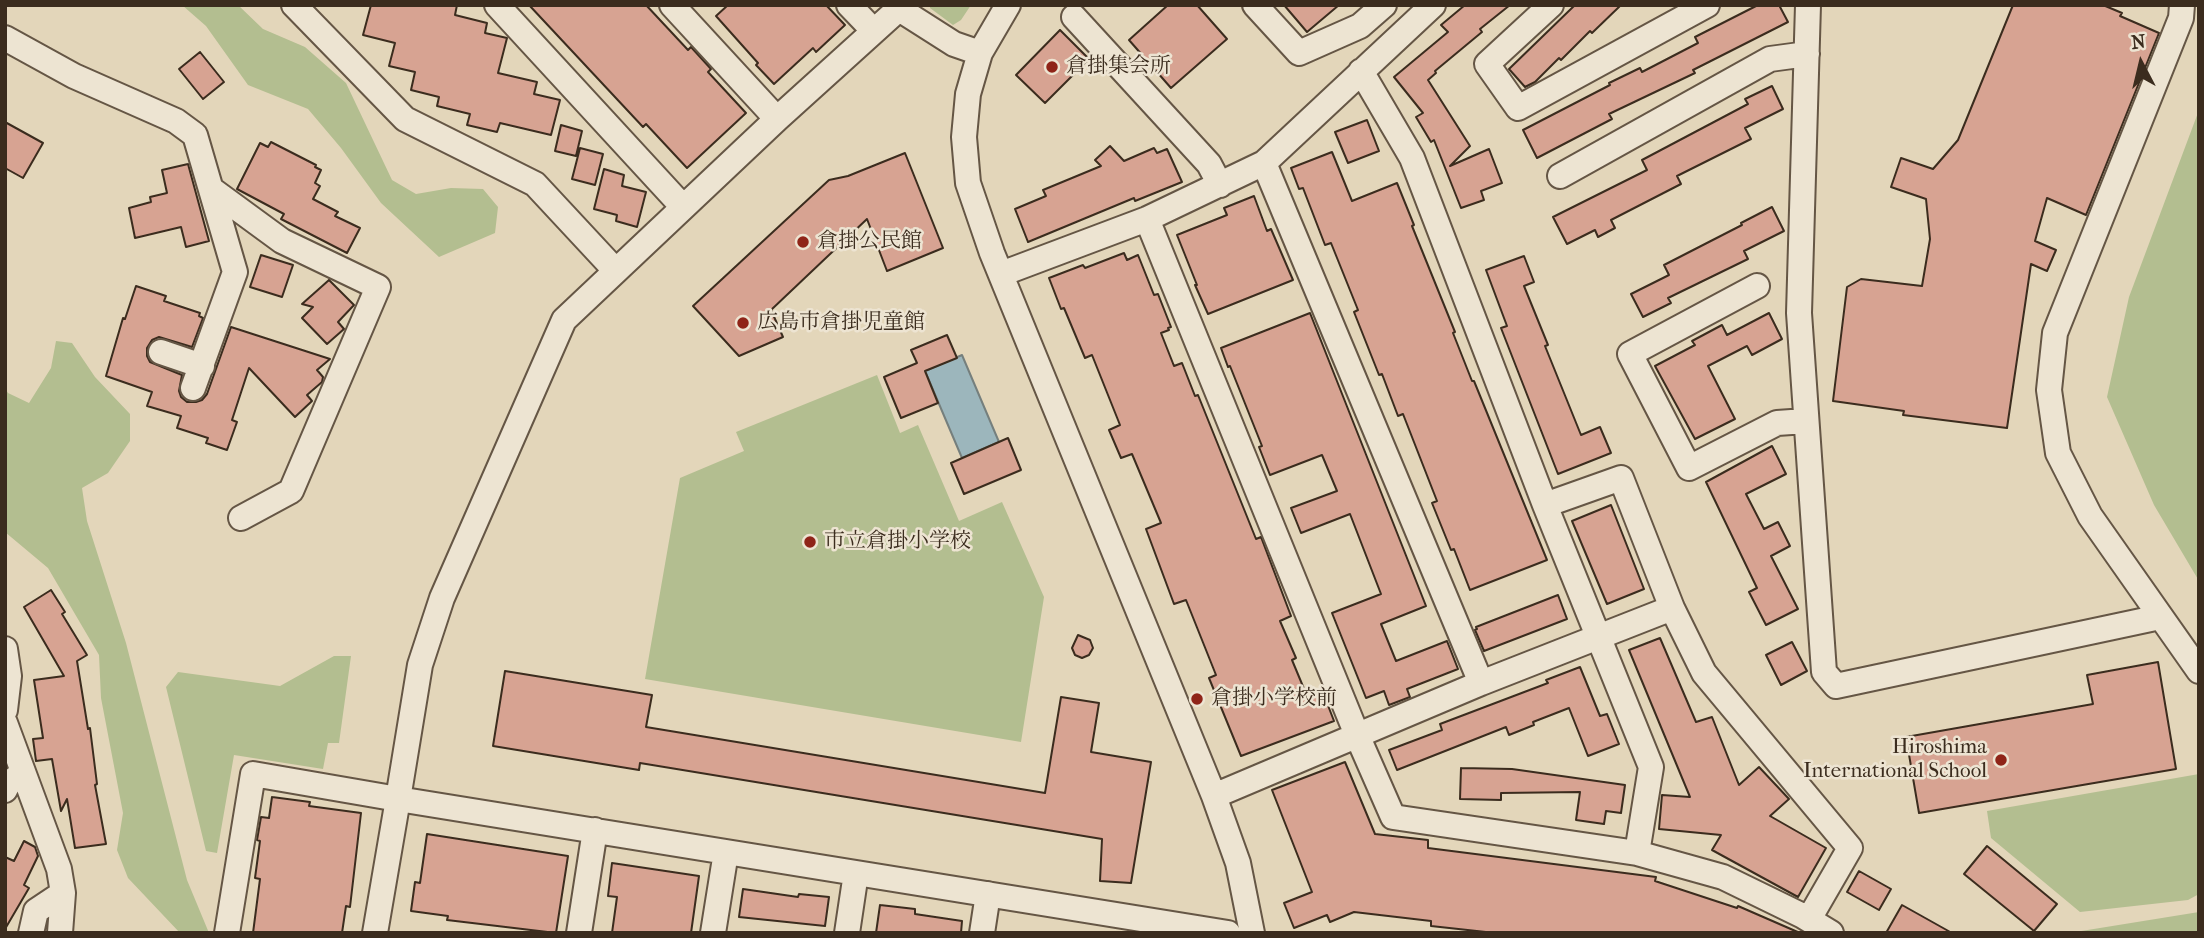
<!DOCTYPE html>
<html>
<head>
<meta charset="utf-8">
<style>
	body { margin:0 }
	#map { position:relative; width:2204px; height:938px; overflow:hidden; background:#e3d6ba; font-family:"IM FELL French Canon",serif }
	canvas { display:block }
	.frame { position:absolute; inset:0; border:7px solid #3b2c1e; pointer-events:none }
	.north { position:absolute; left:2106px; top:28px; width:70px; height:70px; -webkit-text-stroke:5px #ede4d2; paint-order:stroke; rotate:353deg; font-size:19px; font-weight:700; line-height:28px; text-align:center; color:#3b2c1e }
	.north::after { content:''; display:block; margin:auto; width:24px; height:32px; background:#3b2c1e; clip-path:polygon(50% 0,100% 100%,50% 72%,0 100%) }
</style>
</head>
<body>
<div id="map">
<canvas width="2204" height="938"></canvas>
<div class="frame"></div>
<div class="north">N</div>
</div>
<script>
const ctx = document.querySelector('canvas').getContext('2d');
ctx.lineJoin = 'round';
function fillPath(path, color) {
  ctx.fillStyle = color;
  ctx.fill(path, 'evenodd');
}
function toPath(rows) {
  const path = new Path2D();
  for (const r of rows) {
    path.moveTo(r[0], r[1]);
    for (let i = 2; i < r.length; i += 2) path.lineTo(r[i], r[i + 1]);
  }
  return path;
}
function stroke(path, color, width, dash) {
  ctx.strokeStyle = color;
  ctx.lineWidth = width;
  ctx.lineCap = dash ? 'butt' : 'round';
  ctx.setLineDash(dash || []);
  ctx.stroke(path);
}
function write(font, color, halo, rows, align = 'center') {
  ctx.font = font + ' "IM FELL French Canon","Noto Serif JP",serif';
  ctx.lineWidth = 5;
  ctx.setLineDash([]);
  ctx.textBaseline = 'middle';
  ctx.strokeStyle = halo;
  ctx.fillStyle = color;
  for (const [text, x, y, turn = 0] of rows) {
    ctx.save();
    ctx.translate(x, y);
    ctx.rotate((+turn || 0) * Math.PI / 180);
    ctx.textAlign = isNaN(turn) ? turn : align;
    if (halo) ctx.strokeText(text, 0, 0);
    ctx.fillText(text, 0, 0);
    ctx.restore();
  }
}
fillPath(toPath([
	[182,5,238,5,263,29,305,47,346,83,392,180,416,194,451,188,483,189,498,207,495,233,439,257,381,203,341,148,308,109,248,85,206,26],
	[930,5,971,5,961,20,953,25,930,8],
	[2199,110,2199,581,2154,505,2107,397,2129,297],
	[56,341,72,343,95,377,130,414,130,441,108,473,82,488,87,521,126,643,187,880,209,933,180,933,128,878,117,850,123,813,101,698,99,655,48,568,5,532,5,388,8,393,29,403,51,368],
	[877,375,900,433,918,425,959,521,1002,502,1044,597,1021,742,645,679,680,478,744,451,736,432],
	[334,656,351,656,339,743,328,743,323,769,234,755,217,853,206,851,166,687,178,672,280,686],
	[2199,774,2199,894,2188,900,2080,912,1991,838,1987,811],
	[2199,912,2199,933,2069,933]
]), '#b3be90');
const water = toPath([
	[962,355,999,442,962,458,925,371,962,355]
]);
fillPath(water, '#9cb6bc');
stroke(water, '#757f7d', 2);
const building = toPath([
	[371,5,457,5,455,15,487,23,485,33,507,38,498,73,537,82,534,94,560,100,551,135,500,123,497,132,467,125,470,114,437,106,439,97,411,90,415,72,389,66,395,43,363,35,371,5],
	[529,5,646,5,688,50,691,47,711,69,708,72,746,113,687,168,646,124,643,127,529,5],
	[728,5,826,5,845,25,816,52,813,48,774,84,756,65,758,63,716,16,728,5],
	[1168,5,1197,5,1227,39,1171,88,1129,40,1168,5],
	[1284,5,1339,5,1307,32,1284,5],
	[1465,5,1510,5,1480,29,1482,32,1435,71,1436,73,1428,80,1470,146,1450,166,1489,149,1502,183,1481,191,1484,200,1461,208,1434,140,1431,142,1416,117,1423,113,1394,77,1448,32,1441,25,1465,5],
	[1575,5,1621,5,1592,33,1590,31,1561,60,1559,58,1535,82,1525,87,1509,69,1575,5],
	[1758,5,1779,5,1788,22,1693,70,1695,73,1609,114,1612,119,1537,158,1523,130,1610,85,1609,83,1640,68,1642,72,1698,43,1695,37,1758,5],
	[2013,5,2103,5,2122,13,2120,16,2159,33,2086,215,2047,198,2035,241,2056,250,2047,271,2031,264,2007,428,1903,415,1904,411,1833,401,1847,287,1861,279,1922,286,1930,239,1926,199,1891,187,1901,158,1933,169,1958,140,2013,5],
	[1060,30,1089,59,1045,103,1016,75,1060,30],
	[200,52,224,82,203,99,179,69,200,52],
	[1772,86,1783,109,1745,128,1751,139,1677,176,1681,184,1611,220,1615,228,1598,237,1595,230,1567,244,1553,217,1647,170,1642,160,1748,104,1745,99,1772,86],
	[1367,120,1379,151,1348,163,1335,132,1367,120],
	[5,122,43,143,23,178,5,168,5,122],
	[561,125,582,131,576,156,555,151,561,125],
	[271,142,316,165,315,167,321,170,315,183,320,186,313,199,338,212,335,216,360,228,347,253,281,219,284,214,237,189,260,143,268,147,271,142],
	[1110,146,1124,161,1154,148,1157,153,1167,149,1182,182,1135,201,1134,198,1028,242,1015,209,1046,196,1043,190,1101,166,1095,160,1110,146],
	[580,148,603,154,595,185,572,179,580,148],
	[1332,152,1352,201,1397,183,1414,225,1412,226,1455,332,1453,333,1472,381,1474,381,1547,560,1470,590,1454,549,1451,550,1432,503,1437,501,1403,414,1398,416,1382,374,1379,375,1354,312,1358,310,1331,243,1325,245,1303,188,1299,189,1291,168,1332,152],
	[905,153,943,248,887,271,867,219,771,310,783,337,739,356,693,306,829,180,848,176,905,153],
	[188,164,209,241,186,247,181,227,135,238,129,208,151,202,150,197,167,193,162,170,188,164],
	[604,169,624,175,622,186,646,192,637,227,616,221,617,215,594,209,604,169],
	[1254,196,1267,231,1271,229,1293,280,1208,314,1195,285,1197,285,1177,235,1227,215,1224,208,1254,196],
	[1772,207,1784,231,1744,251,1748,259,1668,298,1671,303,1643,317,1631,294,1669,275,1664,265,1742,225,1741,223,1772,207],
	[1124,253,1127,260,1138,255,1154,295,1158,294,1171,327,1168,328,1169,330,1161,333,1174,366,1182,363,1195,396,1198,395,1256,539,1261,537,1291,616,1280,621,1296,658,1292,660,1307,696,1322,690,1334,721,1241,756,1209,678,1216,675,1186,600,1174,604,1146,529,1161,523,1132,454,1121,458,1109,430,1120,425,1092,355,1085,358,1064,308,1061,309,1049,278,1083,265,1085,268,1124,253],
	[261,255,293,265,282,297,250,287,261,255],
	[1524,256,1534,282,1524,286,1548,345,1545,346,1581,435,1600,427,1611,453,1558,474,1501,328,1507,326,1486,270,1524,256],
	[329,280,354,305,338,322,344,329,327,344,302,318,313,307,302,304,329,280],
	[136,286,166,296,164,301,200,313,199,316,203,318,192,347,159,337,152,340,147,348,147,356,150,362,182,375,179,391,181,397,187,402,196,402,202,400,207,394,231,327,330,359,317,370,323,377,322,382,307,395,312,401,295,417,249,368,232,420,237,422,227,450,206,443,208,438,177,428,181,416,147,406,152,392,106,376,123,318,125,319,136,286],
	[1310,313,1426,606,1381,624,1396,661,1447,641,1458,669,1407,689,1410,697,1389,705,1384,691,1366,698,1332,613,1381,594,1350,514,1301,533,1291,508,1337,491,1322,455,1270,475,1259,447,1262,446,1230,366,1228,367,1221,348,1310,313],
	[1769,313,1782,339,1752,355,1747,346,1708,366,1735,419,1695,439,1655,366,1695,345,1692,341,1722,325,1727,335,1769,313],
	[947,335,957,358,925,371,938,403,901,418,884,377,917,363,911,350,947,335],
	[1008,438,1021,470,964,494,951,463,1008,438],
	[1772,446,1786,474,1746,494,1764,529,1778,522,1790,546,1771,556,1798,609,1766,625,1749,592,1757,588,1706,482,1772,446],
	[1611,505,1644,589,1607,604,1572,521,1611,505],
	[51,590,65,612,62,614,87,655,77,661,88,729,90,728,97,784,95,785,106,844,75,848,67,799,61,811,52,759,36,761,33,739,43,738,34,680,64,676,24,607,51,590],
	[1558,595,1567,619,1484,651,1475,630,1477,629,1476,627,1558,595],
	[1078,635,1090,640,1093,648,1089,655,1082,658,1075,655,1072,648,1078,635],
	[1660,638,1696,722,1712,717,1739,785,1759,767,1789,799,1770,816,1826,848,1798,897,1712,850,1721,835,1659,829,1662,795,1690,797,1629,650,1660,638],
	[1792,642,1807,671,1781,685,1766,655,1792,642],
	[2158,662,2176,769,1919,813,1906,737,2093,704,2087,675,2158,662],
	[1580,667,1600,716,1607,714,1619,744,1588,756,1569,708,1533,722,1534,725,1509,735,1506,727,1397,770,1389,750,1442,730,1440,724,1548,683,1546,680,1580,667],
	[505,671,652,695,646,727,1045,793,1061,697,1099,703,1091,752,1151,762,1131,883,1100,881,1102,839,640,763,639,770,493,746,505,671],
	[1345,762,1375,834,1428,840,1428,848,1656,877,1655,881,1737,908,1738,906,1800,933,1495,933,1431,926,1431,921,1354,912,1330,922,1327,915,1294,928,1284,903,1312,892,1272,790,1345,762],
	[1461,768,1512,769,1625,785,1621,813,1606,811,1604,824,1576,820,1580,792,1501,793,1501,800,1460,799,1461,768],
	[272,797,310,802,309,806,361,813,350,907,346,906,342,933,253,933,260,879,255,878,260,841,257,840,261,817,269,818,272,797],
	[427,834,568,856,556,933,447,920,448,916,411,911,415,882,420,883,427,834],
	[24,841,35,847,38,856,24,885,29,888,5,929,5,857,14,861,24,841],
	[1987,846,2057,904,2034,931,1964,874,1987,846],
	[612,863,699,876,691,933,612,933,617,897,608,896,612,863],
	[1859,871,1891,889,1879,910,1847,892,1859,871],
	[743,889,798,897,799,894,829,897,825,926,739,917,743,889],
	[880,905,915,909,915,914,962,921,961,933,876,933,880,905],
	[1902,905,1952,933,1886,933,1902,905]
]);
fillPath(building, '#d7a392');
stroke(building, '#3b2c1e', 2);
const minor = toPath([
	[294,5,405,119,535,184,615,270],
	[497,5,683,207],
	[672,5,777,119],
	[849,5,873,30],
	[1008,5,980,53,968,94,964,137,968,183,992,253,1214,796,1238,863,1252,933],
	[1255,5,1299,53,1360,26,1384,5],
	[1551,5,1487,64,1518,108,1707,5],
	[1808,5,1799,313,1824,672,1836,686,2160,617],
	[2182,5,2181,18,2055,333,2049,390,2058,453,2090,516,2199,671],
	[899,9,954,44,980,53],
	[1074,17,1209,164,1220,185],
	[5,38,74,76,176,121,195,135,235,272,193,388],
	[1361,71,1412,158,1545,505,1651,767,1637,853],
	[1264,163,1481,683],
	[1560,176,1770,59,1807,54],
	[211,189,282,241,378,287,291,491,241,518],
	[1147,219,1357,735,1393,817,1637,853,1723,877,1803,916,1831,933],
	[1001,274,1147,219,1264,163,1433,5],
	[1757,286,1630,354,1689,468,1777,423,1806,421],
	[161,352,202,366],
	[1545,505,1621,478,1672,608,1704,673,1850,848,1809,919],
	[5,649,9,676,5,710],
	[5,723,59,869,63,893,60,933],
	[5,790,8,784,23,772],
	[1214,796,1481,683,1672,608],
	[31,933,36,911,63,893],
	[227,933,253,774,398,799,420,665,442,598,564,320,777,119,903,5],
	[375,933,398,799,1228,933],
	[579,933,595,830],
	[713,933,726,852],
	[847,933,856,873],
	[982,933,988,894]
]);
stroke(minor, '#655645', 28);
stroke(minor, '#ede4d2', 24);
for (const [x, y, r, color] of [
	[1052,67,7,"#8f2418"],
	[803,242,7,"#8f2418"],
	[743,323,7,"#8f2418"],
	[810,542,7,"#8f2418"],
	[1197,699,7,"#8f2418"],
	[2001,760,7,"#8f2418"]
]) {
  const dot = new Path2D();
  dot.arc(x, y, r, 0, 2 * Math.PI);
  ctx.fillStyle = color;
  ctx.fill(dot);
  stroke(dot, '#ede4d2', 2.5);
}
write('21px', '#3b2c1e', '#ede4d2', [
	["倉掛集会所",1066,67],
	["倉掛公民館",817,242],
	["広島市倉掛児童館",757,323],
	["市立倉掛小学校",824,542],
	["倉掛小学校前",1211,699],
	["Hiroshima",1987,748,"right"],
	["International School",1987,772,"right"]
], 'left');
</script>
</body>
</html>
